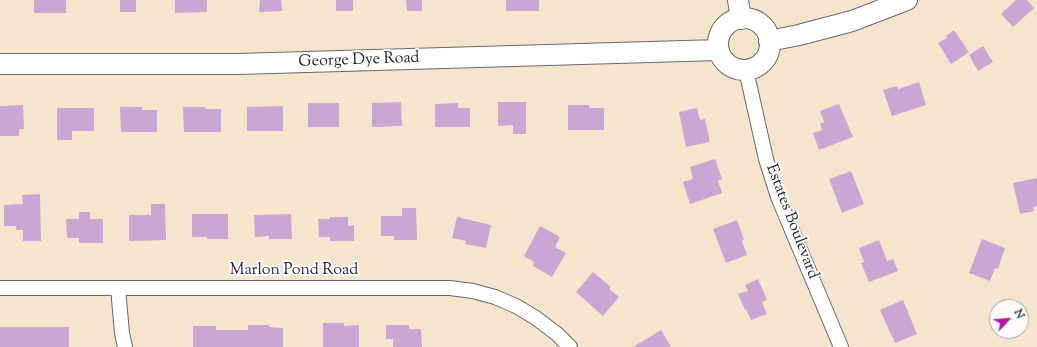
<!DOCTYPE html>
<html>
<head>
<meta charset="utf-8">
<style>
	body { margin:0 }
	#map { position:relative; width:1037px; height:347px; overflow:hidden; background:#f5e5cd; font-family:"Sorts Mill Goudy",serif }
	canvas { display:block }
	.north { position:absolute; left:989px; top:299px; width:40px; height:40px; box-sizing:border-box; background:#fdfcf7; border:1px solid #a5a5ac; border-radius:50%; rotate:64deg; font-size:11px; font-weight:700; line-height:16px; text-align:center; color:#22223b }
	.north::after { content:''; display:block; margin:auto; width:14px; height:18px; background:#b5179e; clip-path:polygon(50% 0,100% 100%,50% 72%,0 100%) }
</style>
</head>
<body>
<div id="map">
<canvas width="1037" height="347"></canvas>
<div class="north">N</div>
</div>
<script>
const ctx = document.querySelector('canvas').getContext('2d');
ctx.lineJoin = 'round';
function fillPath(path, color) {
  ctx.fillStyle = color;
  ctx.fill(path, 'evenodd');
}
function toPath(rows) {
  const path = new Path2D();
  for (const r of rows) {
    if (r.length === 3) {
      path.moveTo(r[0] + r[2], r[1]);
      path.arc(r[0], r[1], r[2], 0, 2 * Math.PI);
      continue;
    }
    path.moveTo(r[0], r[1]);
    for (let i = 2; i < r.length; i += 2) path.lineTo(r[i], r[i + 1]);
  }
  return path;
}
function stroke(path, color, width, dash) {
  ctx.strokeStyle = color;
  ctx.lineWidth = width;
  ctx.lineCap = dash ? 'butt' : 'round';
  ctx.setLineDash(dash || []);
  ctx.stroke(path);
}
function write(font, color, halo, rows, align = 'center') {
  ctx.font = font + ' "Sorts Mill Goudy",serif';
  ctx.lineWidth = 4;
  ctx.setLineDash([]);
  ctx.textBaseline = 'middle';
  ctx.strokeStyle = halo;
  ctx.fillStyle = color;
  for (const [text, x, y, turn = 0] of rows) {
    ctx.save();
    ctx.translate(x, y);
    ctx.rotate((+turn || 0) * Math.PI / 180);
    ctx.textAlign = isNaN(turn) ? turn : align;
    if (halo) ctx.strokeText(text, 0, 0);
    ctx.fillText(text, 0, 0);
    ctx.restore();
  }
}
fillPath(toPath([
	[34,0,66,0,66,13,34,13],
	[120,0,136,0,136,12,120,12],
	[175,0,207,0,207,12,175,13],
	[260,0,281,0,282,11,259,12],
	[336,0,353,0,353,11,336,11],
	[406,0,422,0,422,11,407,11],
	[506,0,539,0,539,11,506,11],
	[1016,0,1027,0,1034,8,1013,27,1001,14],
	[954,30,969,52,951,64,938,43,947,38,946,36],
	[983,46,993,62,978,71,969,55],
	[919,82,926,105,892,116,883,90,897,86,898,89],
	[401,102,402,126,372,127,372,103],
	[498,102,526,102,526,134,513,134,513,125,498,126],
	[308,103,339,103,339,127,308,127],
	[458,103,458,108,470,108,470,127,435,127,435,104],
	[839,104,853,137,819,150,813,133,822,130,820,124,824,122,820,111],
	[23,105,24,129,19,129,19,136,0,136,0,106],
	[568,105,589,105,589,108,604,108,604,130,568,130],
	[283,106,283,131,247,131,247,107],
	[120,107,142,107,142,110,157,110,157,132,121,132],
	[183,107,205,107,205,109,221,109,221,132,184,132],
	[57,108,94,108,94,131,72,131,72,140,57,140],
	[697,108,700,120,705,119,710,142,686,147,679,112],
	[715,159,722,179,718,181,722,193,690,204,683,182,693,179,690,167],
	[851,171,864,204,842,213,829,179],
	[1037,178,1037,206,1033,207,1034,211,1020,214,1013,183],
	[40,194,41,241,23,241,23,230,16,230,16,226,4,226,4,205,23,204,22,195],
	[151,204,165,204,166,240,129,241,129,215,151,215],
	[402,208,416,208,417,240,394,240,394,236,381,236,381,216,402,216],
	[79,212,90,212,90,219,103,219,103,243,79,243,79,238,67,238,66,219,79,219],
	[192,214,228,214,228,239,207,239,207,237,192,237],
	[291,214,292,239,269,239,269,236,255,237,254,215],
	[330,217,348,217,348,226,354,225,354,241,330,241,330,237,319,237,318,219,330,219],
	[457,217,491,225,486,248,465,244,466,241,452,238],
	[737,220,744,240,742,241,747,255,726,263,713,229],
	[540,226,560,237,555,247,566,253,552,277,533,266,534,262,524,256],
	[982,239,1005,248,998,269,995,268,990,281,969,273],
	[879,240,887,261,893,259,898,271,869,282,861,263,864,262,859,248],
	[593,272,611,287,609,289,619,297,603,316,576,292],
	[758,279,767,300,762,302,767,314,751,320,746,309,745,310,738,294,748,291,745,285],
	[903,300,917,334,895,343,880,310],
	[323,323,344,323,344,326,359,325,359,347,323,347],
	[248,325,269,325,269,327,283,328,283,347,193,347,193,326,216,326,216,330,248,330],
	[386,325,409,325,409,329,421,329,422,347,393,347,393,339,386,339],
	[0,327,69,327,69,347,0,347],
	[661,330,671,347,633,347]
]), '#cba6d5');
const street = toPath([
	[746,70,766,159,778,197,841,347],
	[0,288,450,288,473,291,495,297,516,306,536,318,557,334,570,347],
	[118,288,122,333,125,347]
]);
const secondary = toPath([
	[738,0,741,19],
	[744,44,26],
	[769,41,799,35,852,21,907,0],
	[0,64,238,64,719,50]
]);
stroke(street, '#6c666e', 16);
stroke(secondary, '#6c666e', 22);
stroke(street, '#fff', 14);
stroke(secondary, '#fff', 20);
write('16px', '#22223b', '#fdfcf7', [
	["George Dye Road",359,61,-2],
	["Estates Boulevard",791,222,69],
	["Marlon Pond Road",294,271]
]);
</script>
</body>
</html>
